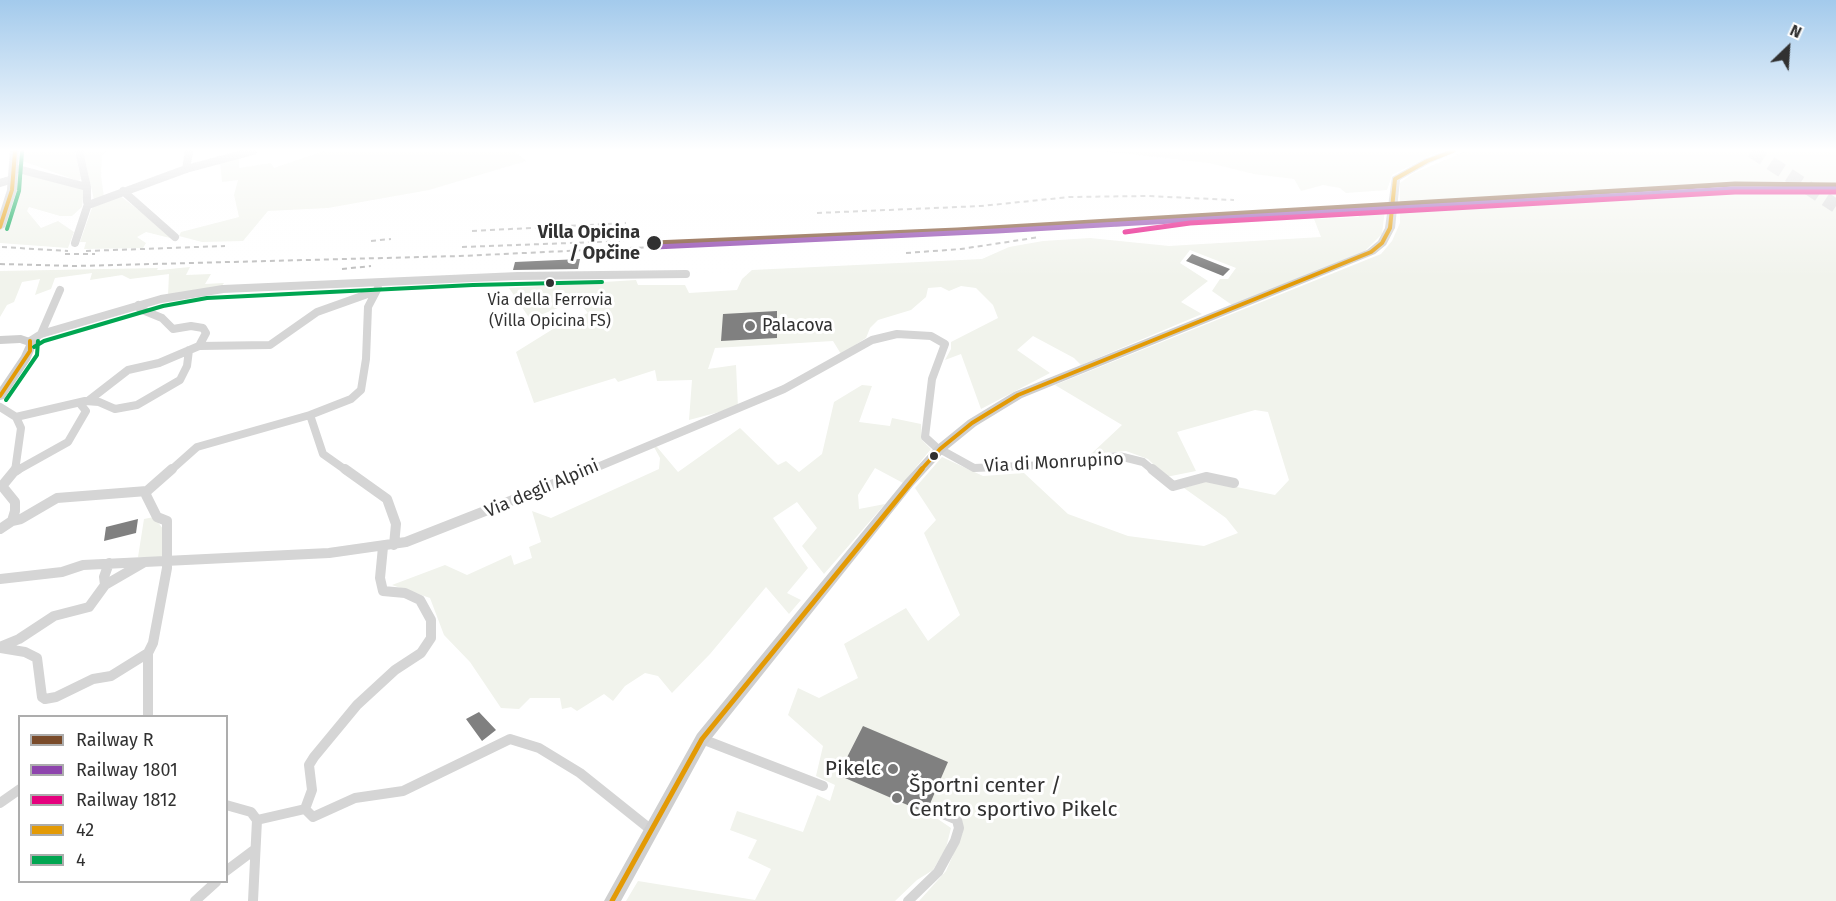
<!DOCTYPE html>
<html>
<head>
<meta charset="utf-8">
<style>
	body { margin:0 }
	#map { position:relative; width:1836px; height:901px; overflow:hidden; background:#fff; font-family:"Fira Sans",sans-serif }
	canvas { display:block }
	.legend { position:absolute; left:18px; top:715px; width:210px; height:168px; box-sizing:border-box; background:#fff; border:2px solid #adadad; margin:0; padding:8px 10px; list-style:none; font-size:18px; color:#313131 }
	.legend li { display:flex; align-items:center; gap:12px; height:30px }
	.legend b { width:30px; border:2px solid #adadad }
	.north { position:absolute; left:1758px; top:18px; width:60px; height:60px; -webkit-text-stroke:4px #fff; paint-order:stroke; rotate:25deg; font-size:16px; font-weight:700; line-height:24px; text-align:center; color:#313131 }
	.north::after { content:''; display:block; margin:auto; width:21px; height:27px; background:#313131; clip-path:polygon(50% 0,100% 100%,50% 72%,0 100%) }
</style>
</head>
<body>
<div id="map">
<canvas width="1836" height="901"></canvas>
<ul class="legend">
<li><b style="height:8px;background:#7a4b2a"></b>Railway R</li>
<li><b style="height:8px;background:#8e44ad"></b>Railway 1801</li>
<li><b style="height:8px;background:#e5007d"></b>Railway 1812</li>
<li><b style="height:8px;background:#e39a05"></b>42</li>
<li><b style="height:8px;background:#00a651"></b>4</li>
</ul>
<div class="north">N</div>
</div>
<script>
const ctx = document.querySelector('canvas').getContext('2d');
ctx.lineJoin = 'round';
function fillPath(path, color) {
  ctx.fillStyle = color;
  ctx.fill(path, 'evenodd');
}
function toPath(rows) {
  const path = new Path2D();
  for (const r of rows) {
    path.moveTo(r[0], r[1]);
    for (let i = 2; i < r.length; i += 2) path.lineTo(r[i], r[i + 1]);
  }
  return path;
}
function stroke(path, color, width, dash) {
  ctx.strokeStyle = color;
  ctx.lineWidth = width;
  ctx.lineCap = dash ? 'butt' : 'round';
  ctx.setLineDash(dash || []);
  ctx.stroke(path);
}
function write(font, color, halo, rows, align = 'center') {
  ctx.font = font + ' "Fira Sans",sans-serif';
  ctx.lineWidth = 6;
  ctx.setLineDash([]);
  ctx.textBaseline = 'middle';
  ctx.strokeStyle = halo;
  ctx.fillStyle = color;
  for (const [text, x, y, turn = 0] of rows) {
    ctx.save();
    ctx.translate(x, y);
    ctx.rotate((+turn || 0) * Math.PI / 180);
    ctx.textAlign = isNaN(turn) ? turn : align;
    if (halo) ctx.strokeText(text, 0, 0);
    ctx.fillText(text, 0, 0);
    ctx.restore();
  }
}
fillPath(toPath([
	[20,151,75,151,81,179,78,181,20,160],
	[83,151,106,151,102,155,101,176,104,197,94,200],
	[324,151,515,151,526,161,429,190,328,208,268,211,243,241,202,242,179,236,181,232,239,217,234,195,238,180,222,182,220,162,239,157,239,168,271,163,274,168],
	[1103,151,1440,151,1392,175,1387,190,1346,193,1340,188,1323,185,1301,191,1294,179,1254,174,1209,163],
	[1466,151,1836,151,1836,901,919,901,946,871,963,832,959,815,936,805,932,815,951,828,946,848,933,870,917,880,895,901,626,901,638,881,755,900,771,869,748,858,757,840,730,830,737,811,803,832,817,795,830,801,835,785,816,776,823,746,788,715,798,688,819,698,858,678,844,644,906,608,928,641,960,615,924,533,936,520,915,488,942,457,983,476,1024,473,1068,514,1128,536,1204,546,1238,533,1226,518,1184,488,1208,481,1275,495,1289,480,1268,412,1255,410,1177,432,1196,471,1166,477,1148,459,1126,451,1091,454,1122,425,1055,385,1381,254,1392,241,1400,223,1400,183,1412,174],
	[24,173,84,188,82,207,72,216,60,216,29,207,27,211,41,228,58,221,74,232,68,248,0,243,0,213,9,212],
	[119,195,153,221,174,239,146,232,137,237,146,243,143,248,84,249,86,242,80,242,93,205],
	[1385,209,1382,234,1364,252,1232,305,1212,291,1220,279,1228,279,1236,268,1190,250,1180,263,1208,281,1181,302,1202,314,1081,365,1074,358,1033,336,1017,350,1050,373,981,409,961,354,945,360,951,349,951,342,998,318,993,305,976,288,961,286,949,291,941,287,928,288,926,297,911,310,878,320,870,328,866,338,841,354,833,341,715,348,708,369,736,365,738,407,689,420,692,380,657,381,655,370,618,382,615,378,534,403,516,352,553,329,588,313,578,301,562,303,558,308,530,319,509,288,636,280,638,285,685,285,689,293,737,290,742,279,752,270,982,259,1009,247,1043,241,1090,238,1169,246,1321,237,1314,219,1359,217,1356,210],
	[190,267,186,275,211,274,205,284,224,283,221,287,168,295,169,274,130,279,122,275,90,280,92,273,55,278,51,289,35,295,40,279,22,282,14,302,7,305,0,317,0,271,158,268,157,270,160,270],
	[862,385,872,386,859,422,890,426,892,418,921,424,922,440,931,449,903,483,875,468,858,495,859,509,885,504,824,574,802,546,817,528,797,502,773,518,808,568,787,593,801,600,789,614,766,587,710,654,672,693,658,676,645,673,625,686,613,701,604,694,577,711,571,707,562,709,560,698,530,698,519,709,501,708,470,662,444,635,430,598,392,585,445,565,467,575,511,555,514,565,532,558,529,547,541,542,532,511,551,518,659,469,660,458,654,447,657,447,678,472,740,428,778,465,786,461,799,472,822,454,834,402],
	[154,517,163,529,162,557,138,557,144,519]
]), '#f1f3ec');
fillPath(toPath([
	[1192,254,1230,269,1223,276,1186,261],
	[580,259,578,269,513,270,515,262],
	[777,311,777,338,721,341,723,314],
	[138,519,136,533,104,541,106,527],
	[479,712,496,730,482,741,466,719],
	[863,726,948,762,926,813,838,775]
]), '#808080');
stroke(toPath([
	[1752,151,1836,206]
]), '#d6d6d6', 14, [14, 8]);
stroke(toPath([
	[79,151,87,187],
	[14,168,87,187,87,202,91,204,186,169,253,151],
	[186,169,189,151],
	[0,183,13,179],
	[123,191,175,237],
	[75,243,88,204],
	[138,305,140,309,162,318,173,329,191,326,203,328,206,333,199,346],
	[41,334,60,290],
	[30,341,41,334,161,299,223,289,518,276,686,274],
	[85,401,99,402,115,409,137,405,180,380,187,366,189,350],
	[88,401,128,370,159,363,199,346,270,345,317,312,376,291],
	[0,407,16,417,21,428,15,471],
	[310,415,351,399,361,390,366,359,368,307,378,288],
	[16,471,68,442,86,411,81,405,85,401,16,417],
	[170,471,197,447,310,415,323,454,347,471],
	[588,471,784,389,872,340,897,334,931,336,945,344,932,379,925,437,936,447,974,468,1071,464,1087,459,1119,456,1143,462,1154,471]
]), '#d5d5d5', 8);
stroke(toPath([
	[345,469,387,499,396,524,394,545],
	[1152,469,1173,486,1206,477,1234,483],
	[15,471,18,469],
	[147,491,146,495,157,517,167,521,167,568,153,643,148,653,148,716],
	[12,521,21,519,57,498,147,491,172,469],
	[0,529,12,521,15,511,15,502,2,486,16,469],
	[383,547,380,578,383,591,405,593,420,600,431,620,431,638,421,653,395,670,357,705,314,757,309,765,312,790,305,809,313,817,355,798,403,791,510,739,539,748,580,773,650,829],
	[0,579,62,572,83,565,329,553,406,542,592,469],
	[105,585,104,577,109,563],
	[0,647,19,639,54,616,89,607,105,585,143,563],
	[0,648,25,652,37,658,42,697,45,699,56,697,93,679,111,676,148,653],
	[702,739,823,786],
	[0,803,20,789],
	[226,805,251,812,257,820],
	[257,820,305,809],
	[226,871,254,850],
	[195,901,216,882],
	[253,901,257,820],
	[908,901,938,872,955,841,959,828,957,820,936,811]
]), '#d5d5d5', 10);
fillPath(toPath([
	[10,151,19,151,17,190,5,227,0,230,0,212,7,190,10,151],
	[1445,151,1458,151,1430,163,1400,180,1395,228,1386,245,1375,254,1022,398,976,426,944,452,913,486,707,744,621,901,604,901,697,734,905,480,936,446,968,420,1014,392,1367,250,1378,241,1385,228,1392,177,1424,159,1445,151],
	[21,335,36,340,37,343,30,360,4,399,0,400,0,387,21,356,26,345,20,343,0,344,0,336,21,335]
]), '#cfcfcf');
stroke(toPath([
	[817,213,981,206,1069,197,1148,196,1234,200],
	[472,231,626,223],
	[371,241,391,239],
	[2,247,68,251],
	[462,247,624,241],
	[86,251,225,246],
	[906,253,961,249,1040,237],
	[65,254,95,254],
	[0,264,76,266,460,256,1124,225],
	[342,269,371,266]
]), '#bdbdbd', 2, [5, 4]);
stroke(toPath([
	[0,227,12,190,15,151],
	[0,396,30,351,30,341],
	[920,471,940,449,972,423,1018,395,1371,252,1382,243,1390,228,1395,179,1427,161,1453,151]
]), '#e39a05', 4);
stroke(toPath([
	[612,901,702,739,922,469]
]), '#e39a05', 5);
stroke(toPath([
	[7,229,19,191,22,152],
	[34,347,44,341,163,306,207,298,473,285,602,282],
	[6,400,37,355,38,341]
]), '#00a651', 4);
stroke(toPath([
	[654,243,957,230,1735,184,1836,185]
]), '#7a4b2a', 5);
stroke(toPath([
	[655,247,997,231,1732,189,1836,189]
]), '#8e44ad', 5);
stroke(toPath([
	[1125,232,1190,223,1735,192,1836,192]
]), '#e5007d', 5);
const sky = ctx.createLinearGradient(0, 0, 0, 278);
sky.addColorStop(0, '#a3caec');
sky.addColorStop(0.54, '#fff');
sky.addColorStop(1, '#ffffff00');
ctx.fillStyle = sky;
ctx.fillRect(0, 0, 1836, 278);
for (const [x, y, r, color] of [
	[654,243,8,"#313131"],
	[550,283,5,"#313131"],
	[750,326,6,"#797979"],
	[934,456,5,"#313131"],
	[893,769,6,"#797979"],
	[897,798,6,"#797979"]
]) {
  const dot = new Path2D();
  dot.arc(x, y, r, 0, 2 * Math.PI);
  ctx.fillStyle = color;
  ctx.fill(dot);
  stroke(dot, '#fff', 2);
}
write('16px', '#313131', '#fff', [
	["Via della Ferrovia",550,301],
	["(Villa Opicina FS)",550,322]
]);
write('bold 18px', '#313131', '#fff', [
	["Villa Opicina",640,233],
	["/ Opčine",640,254]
], 'right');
write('18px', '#313131', '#fff', [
	["Palacova",762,326]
], 'left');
write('18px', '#313131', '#fff', [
	["Via di Monrupino",1054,463,-3],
	["Via degli Alpini",542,489,-23]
]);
write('21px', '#313131', '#fff', [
	["Pikelc",881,769],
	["Športni center /",909,786,"left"],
	["Centro sportivo Pikelc",909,810,"left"]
], 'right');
</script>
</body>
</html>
